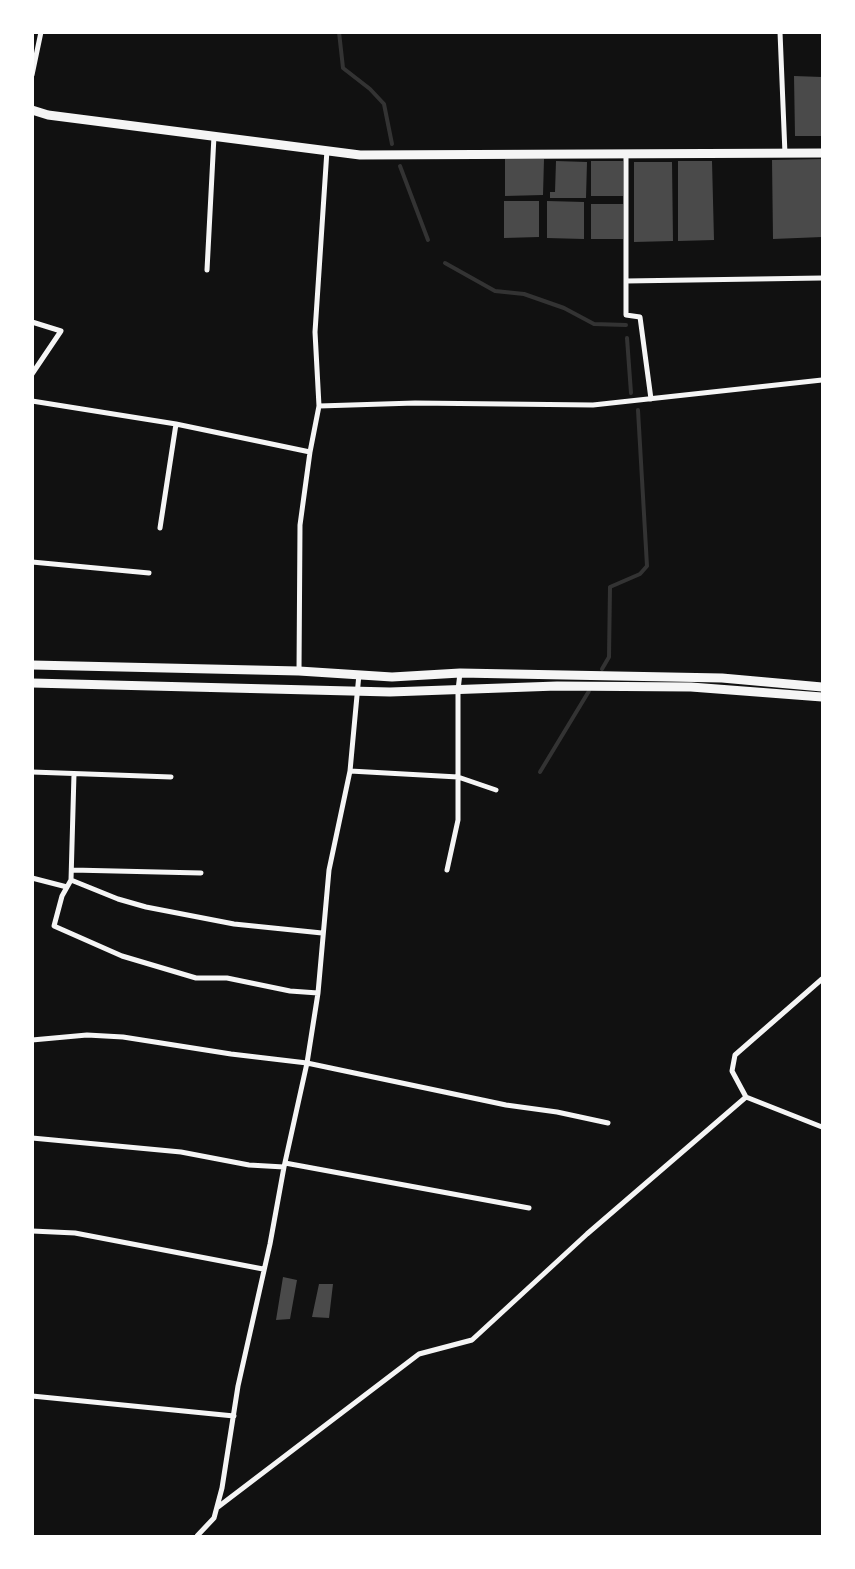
<!DOCTYPE html>
<html>
<head>
<meta charset="utf-8">
<style>
	body { margin:0 }
	#map { position:relative; width:855px; height:1569px; overflow:hidden; background:#111; font-family:Figtree,sans-serif }
	canvas { display:block }
	.frame { position:absolute; inset:0; border:34px solid #fff; pointer-events:none }
</style>
</head>
<body>
<div id="map">
<canvas width="855" height="1569"></canvas>
<div class="frame"></div>
</div>
<script>
const ctx = document.querySelector('canvas').getContext('2d');
ctx.lineJoin = 'round';
function toPath(rows) {
  const path = new Path2D();
  for (const r of rows) {
    path.moveTo(r[0], r[1]);
    for (let i = 2; i < r.length; i += 2) path.lineTo(r[i], r[i + 1]);
  }
  return path;
}
function stroke(path, color, width, dash) {
  ctx.strokeStyle = color;
  ctx.lineWidth = width;
  ctx.lineCap = dash ? 'butt' : 'round';
  ctx.setLineDash(dash || []);
  ctx.stroke(path);
}
function fillPath(path, color) {
  ctx.fillStyle = color;
  ctx.fill(path, 'evenodd');
}
stroke(toPath([
	[339,32,343,68,370,89,384,104,392,144],
	[400,166,428,240],
	[445,263,495,291,524,294,564,308,594,324,626,325],
	[627,338,631,393],
	[602,669,609,657,610,587,640,574,647,566,638,410],
	[540,772,589,691]
]), '#333', 4);
fillPath(toPath([
	[794,76,822,77,822,136,795,136],
	[505,159,544,159,543,195,505,196],
	[822,159,822,237,773,239,772,160],
	[556,161,587,162,586,198,550,198,550,192,555,192],
	[591,161,623,161,623,196,591,196],
	[678,161,712,161,714,240,678,241],
	[634,162,672,162,673,241,634,242],
	[504,201,539,201,539,237,504,238],
	[547,201,584,202,584,239,547,238],
	[591,204,623,204,623,239,591,239],
	[283,1277,297,1280,290,1319,276,1320],
	[319,1284,333,1284,329,1318,312,1317]
]), '#4a4a4a');
stroke(toPath([
	[780,32,785,154],
	[32,75,41,32],
	[327,150,315,332,319,406,415,403,593,405,822,380],
	[626,155,626,315,640,317,651,399],
	[207,270,214,136],
	[626,281,822,278],
	[32,322,61,331,32,374],
	[32,401,176,424,310,452],
	[160,528,176,424],
	[32,562,149,573],
	[299,671,300,525,310,452,319,406],
	[350,771,458,777,496,790],
	[32,772,171,777],
	[74,774,71,880,62,896,54,926,122,956,196,978,227,978,290,991,318,993],
	[72,870,201,873],
	[447,870,458,820,458,690,460,673],
	[32,878,67,887],
	[71,880,118,899,146,907,234,924,322,933],
	[32,1040,87,1035,123,1037,231,1054,307,1063,506,1105,557,1112,608,1123],
	[746,1097,822,1127],
	[32,1138,181,1152,249,1165,284,1167],
	[285,1163,529,1208],
	[32,1231,75,1233,263,1269],
	[32,1396,234,1416],
	[218,1507,419,1354,472,1340,587,1234,746,1097,732,1071,735,1055,822,979],
	[197,1536,214,1518,222,1488,238,1386,270,1244,284,1167,307,1063,318,993,329,870,350,771,359,674]
]), '#f5f5f5', 5);
stroke(toPath([
	[32,110,48,115,360,155,822,153],
	[32,665,299,671,392,677,460,673,722,678,822,687],
	[32,683,390,692,557,686,691,687,822,697]
]), '#f5f5f5', 9);
</script>
</body>
</html>
